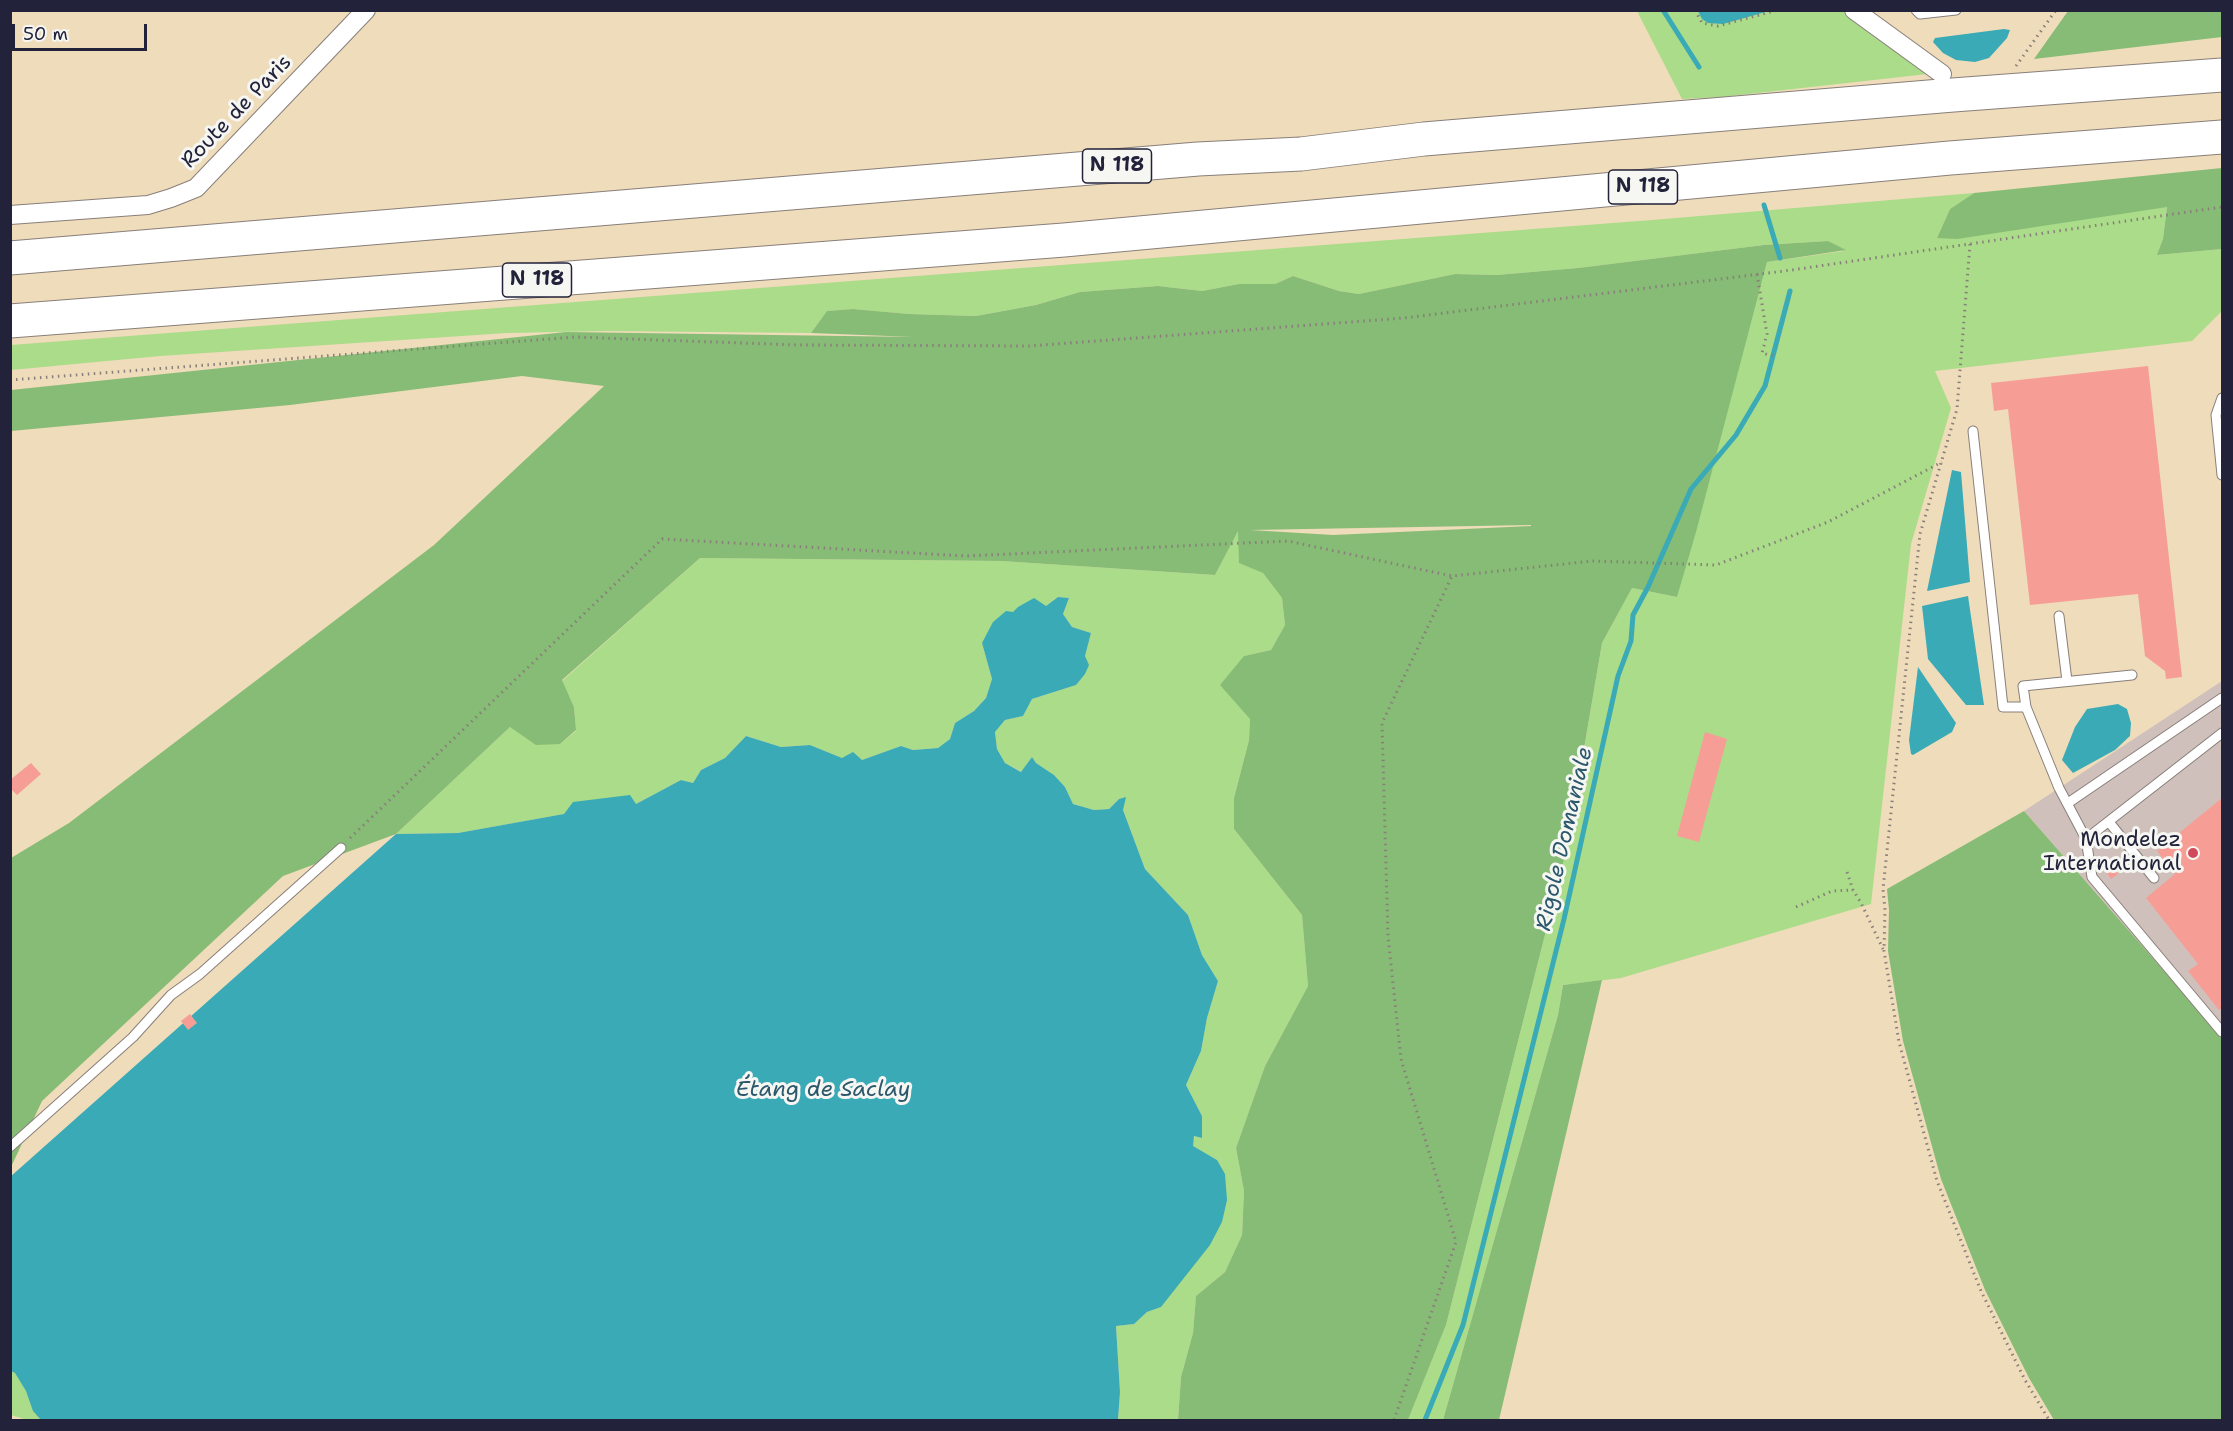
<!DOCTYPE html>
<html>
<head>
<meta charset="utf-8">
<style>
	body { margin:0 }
	#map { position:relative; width:2233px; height:1431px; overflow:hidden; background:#efdcba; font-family:"Shantell Sans",sans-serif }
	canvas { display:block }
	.frame { position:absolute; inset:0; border:12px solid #22223b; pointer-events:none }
	.scale { position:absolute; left:12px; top:24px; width:135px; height:27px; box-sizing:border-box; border:3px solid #22223b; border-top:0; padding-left:8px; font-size:18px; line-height:21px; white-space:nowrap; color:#22223b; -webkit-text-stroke:4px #f6f6f2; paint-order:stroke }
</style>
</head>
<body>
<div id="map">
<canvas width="2233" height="1431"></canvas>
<div class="frame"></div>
<div class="scale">50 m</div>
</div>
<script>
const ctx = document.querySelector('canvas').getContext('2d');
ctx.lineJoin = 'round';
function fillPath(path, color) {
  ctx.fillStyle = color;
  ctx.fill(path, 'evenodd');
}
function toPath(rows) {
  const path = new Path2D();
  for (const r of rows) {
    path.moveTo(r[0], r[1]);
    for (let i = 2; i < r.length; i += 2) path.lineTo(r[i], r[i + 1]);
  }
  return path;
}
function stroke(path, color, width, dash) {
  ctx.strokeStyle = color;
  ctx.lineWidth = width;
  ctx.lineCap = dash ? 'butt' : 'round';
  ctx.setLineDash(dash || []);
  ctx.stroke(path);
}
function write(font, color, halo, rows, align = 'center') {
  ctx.font = font + ' "Shantell Sans",sans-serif';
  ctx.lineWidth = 6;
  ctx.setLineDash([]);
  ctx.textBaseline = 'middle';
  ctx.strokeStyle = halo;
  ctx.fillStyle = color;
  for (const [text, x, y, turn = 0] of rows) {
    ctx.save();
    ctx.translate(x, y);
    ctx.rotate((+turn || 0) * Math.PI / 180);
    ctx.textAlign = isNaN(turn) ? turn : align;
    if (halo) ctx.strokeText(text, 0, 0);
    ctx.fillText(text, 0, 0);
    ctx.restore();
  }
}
fillPath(toPath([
	[2222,681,2222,1037,2024,811]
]), '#d0c0bc');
fillPath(toPath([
	[1637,11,1848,11,1936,73,1722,97,1682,99],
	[1974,193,1950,209,1937,238,2167,206,2163,239,2158,255,2222,249,2222,311,2192,341,1935,371,1951,408,1911,544,1871,904,1621,978,1563,985,1558,1015,1443,1420,1408,1420,1446,1325,1567,848,1602,643,1632,588,1677,597,1767,262,1844,251,1828,241,1764,245,1578,268,1497,275,1455,274,1359,294,1339,291,1293,276,1275,284,1239,284,1202,291,1158,286,1080,292,1036,305,976,316,909,314,853,309,827,311,811,333,606,331,507,333,160,356,11,370,11,345,1652,220],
	[1238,530,1263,573,1282,598,1285,625,1271,650,1244,656,1250,719,1249,740,1234,798,1234,829,1302,915,1308,986,1265,1066,1236,1148,1244,1191,1242,1235,1225,1272,1196,1296,1193,1333,1181,1377,1178,1420,1118,1420,1120,1392,1116,1326,1134,1324,1147,1312,1161,1307,1217,1160,1192,1146,1194,1136,1202,1138,1202,1116,1186,1085,1201,1051,1207,1018,1218,981,1202,955,1188,915,1145,869,1119,799,1109,809,1094,810,1073,804,1065,787,1054,775,1036,763,1032,757,1022,772,1005,763,997,749,995,732,1005,720,1023,716,1032,699,1076,685,1088,665,1085,656,1091,633,1072,627,1063,614,1069,598,1058,597,1046,606,1013,612,982,643,992,679,986,698,974,711,955,723,950,739,938,748,913,750,901,746,862,760,842,758,810,745,781,747,746,736,725,758,701,770,693,783,681,780,636,804,574,802,565,814,458,833,396,834,510,727,560,744,576,731,574,707,562,681,700,558,1001,561,1215,575],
	[10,1371,15,1372,26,1391,53,1420,27,1420,11,1415]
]), '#aadc8a');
fillPath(toPath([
	[2068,11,2222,11,2222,37,2034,59],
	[2222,168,2222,249,2157,255,2163,239,2167,207,1957,239,1937,238,1950,209,1974,193],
	[1828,241,1846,250,1767,262,1696,532,1677,597,1632,588,1602,643,1567,848,1446,1325,1408,1420,1178,1420,1181,1377,1193,1333,1196,1296,1225,1272,1242,1235,1244,1191,1236,1148,1265,1066,1308,986,1302,915,1234,829,1234,798,1249,740,1250,719,1220,685,1244,656,1271,650,1285,625,1282,598,1263,573,1239,563,1238,531,1215,575,1001,561,700,558,562,680,574,707,576,730,560,744,536,745,510,727,396,834,283,876,42,1101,11,1167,11,858,69,823,434,545,604,386,522,376,290,405,11,431,11,390,566,332,914,337,811,333,827,311,853,309,909,314,976,316,1036,305,1080,292,1158,286,1202,291,1239,284,1275,284,1293,276,1339,291,1359,294,1455,274,1497,275,1578,268,1764,245],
	[1531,526,1333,535,1250,530,1531,525],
	[2024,811,2222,1037,2222,1420,2054,1420,2029,1378,1985,1290,1941,1179,1903,1041,1888,951,1889,910,1887,889],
	[1602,980,1499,1420,1443,1420,1558,1015,1563,985]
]), '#87bc76');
fillPath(toPath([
	[1698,11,1769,11,1723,24,1708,23,1702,19],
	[2004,29,2010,30,2007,38,1989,58,1975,62,1956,60,1943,53,1933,42,1935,38],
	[1952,470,1961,472,1970,582,1927,591],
	[1968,596,1984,705,1966,705,1928,659,1922,606],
	[1058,597,1069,598,1063,614,1072,627,1091,633,1085,656,1089,665,1085,674,1076,685,1032,699,1023,716,1005,720,995,732,997,749,1005,763,1021,772,1032,757,1036,763,1054,775,1065,787,1073,804,1094,810,1109,809,1119,799,1126,797,1123,810,1145,869,1188,915,1202,955,1218,981,1207,1018,1201,1051,1186,1085,1202,1116,1202,1138,1194,1136,1193,1146,1217,1160,1225,1174,1227,1200,1222,1222,1210,1245,1161,1307,1147,1312,1134,1324,1116,1326,1120,1392,1118,1420,41,1420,33,1411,26,1391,15,1373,11,1371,10,1177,396,834,458,833,564,814,573,802,630,795,636,804,681,780,693,783,701,770,725,758,746,736,781,747,810,745,842,758,853,752,862,760,901,746,913,750,938,748,950,739,955,723,974,711,986,698,992,679,982,643,993,622,1006,611,1013,612,1018,607,1034,598,1046,606],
	[1918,667,1956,723,1952,732,1913,755,1911,754,1909,740],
	[2118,704,2127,709,2131,723,2130,736,2115,750,2073,773,2062,760,2075,727,2087,709]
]), '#3aaab7');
stroke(toPath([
	[1663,10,1699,67],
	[1764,205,1780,258],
	[1425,1420,1463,1325,1564,919,1618,676,1631,641,1633,615,1648,587,1691,489,1736,435,1765,386,1790,291]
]), '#3aaab7', 5);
fillPath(toPath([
	[2148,366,2182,677,2166,679,2165,671,2145,656,2138,594,2030,605,2008,409,1994,411,1991,383],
	[1705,732,1727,739,1699,842,1677,836],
	[31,763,41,774,17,795,10,788,10,780],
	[2222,798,2222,1008,2219,1010,2188,971,2198,964,2146,898,2175,874,2157,851],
	[2108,861,2118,874,2111,879,2102,866],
	[190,1014,197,1023,188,1030,181,1021]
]), '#f69e96');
const lane = toPath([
	[1916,10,1920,14,1956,10],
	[2222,398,2216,415,2222,475],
	[1973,431,2003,707,2026,707],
	[2059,616,2067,681],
	[2132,675,2023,686,2026,707,2059,788,2086,839,2092,877,2222,1032],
	[2068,803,2222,698],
	[2109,822,2154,878],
	[2086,839,2222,733],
	[10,1147,133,1037,171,995,200,974,341,848]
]);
const street = toPath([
	[1854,10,1942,74],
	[10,215,148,205,171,198,196,188,366,10]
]);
const highway = toPath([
	[10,258,1198,159,1301,154,1424,139,1953,95,2222,75],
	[10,321,1064,240,1950,158,2222,137]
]);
stroke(lane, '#887f7a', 11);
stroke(street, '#887f7a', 20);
stroke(highway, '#887f7a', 35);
stroke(toPath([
	[1695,10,1702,23,1718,26,1778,10],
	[2016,66,2056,10],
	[1970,244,1957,409,1920,534,1883,889,1885,910,1884,951,1899,1042,1937,1181,1981,1291,2025,1380,2049,1420],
	[1757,274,1767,334,1762,353,1776,357],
	[10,380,575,337,798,345,1029,346,1404,318,1785,271,2222,207],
	[350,838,662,539,966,556,1288,541,1452,576,1592,561,1716,565,1828,522,1942,462],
	[1847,872,1853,890,1861,903,1883,949],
	[1796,907,1832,891,1853,890],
	[1394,1420,1456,1242,1401,1059,1388,936,1382,723,1452,576]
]), '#887f7a', 3, [1.5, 4.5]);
stroke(lane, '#fff', 9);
stroke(street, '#fff', 18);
stroke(highway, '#fff', 33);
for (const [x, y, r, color] of [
	[2193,853,6,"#d1495b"]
]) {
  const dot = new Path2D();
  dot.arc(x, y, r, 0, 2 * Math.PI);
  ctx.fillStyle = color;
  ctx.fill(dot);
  stroke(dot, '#f6f6f2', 2);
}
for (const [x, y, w] of [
	[1117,166,69],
	[1643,187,69],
	[537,280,69]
]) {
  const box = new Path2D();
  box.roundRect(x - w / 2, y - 17, w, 34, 4.5);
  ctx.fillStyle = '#f6f6f2';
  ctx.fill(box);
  stroke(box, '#22223b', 1.5);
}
write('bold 20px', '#22223b', null, [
	["N 118",1117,166],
	["N 118",1643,187],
	["N 118",537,280]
]);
write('21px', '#22223b', '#f6f6f2', [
	["Route de Paris",237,112,-46]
]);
write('21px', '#22223b', '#f6f6f2', [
	["Mondelez",2181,841],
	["International",2181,865]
], 'right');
write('italic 22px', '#2c586d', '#f6f6f2', [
	["Rigole Domaniale",1565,839,-77],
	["Étang de Saclay",823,1090]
]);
</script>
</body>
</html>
